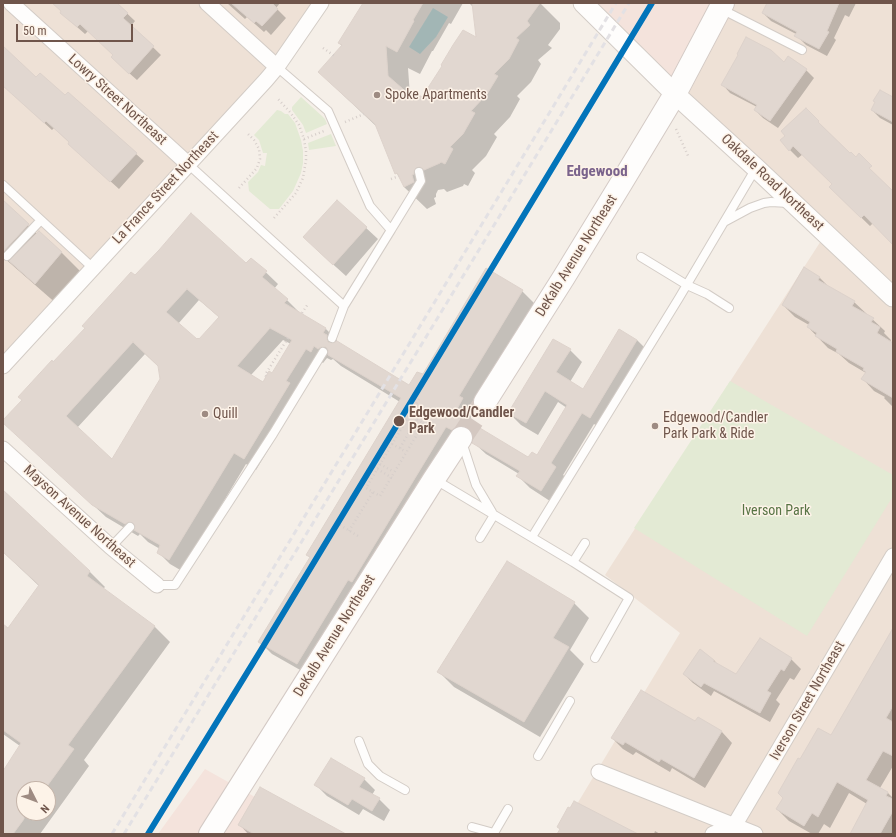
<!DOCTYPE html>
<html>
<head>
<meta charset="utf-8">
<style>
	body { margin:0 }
	#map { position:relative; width:896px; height:837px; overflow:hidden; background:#f5efe8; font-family:"Roboto Condensed",sans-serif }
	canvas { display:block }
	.frame { position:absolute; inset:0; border:4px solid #6f554b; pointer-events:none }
	.north { position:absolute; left:16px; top:781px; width:40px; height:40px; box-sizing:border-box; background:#fdf3e8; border:1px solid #c4b4a9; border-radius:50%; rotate:132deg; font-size:11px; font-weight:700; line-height:16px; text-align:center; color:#6f554b }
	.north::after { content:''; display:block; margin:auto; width:14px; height:18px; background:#9e8b82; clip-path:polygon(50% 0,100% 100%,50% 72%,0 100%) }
	.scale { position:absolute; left:16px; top:24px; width:117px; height:18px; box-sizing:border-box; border:2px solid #6f554b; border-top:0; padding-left:5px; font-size:12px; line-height:14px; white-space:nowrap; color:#6f554b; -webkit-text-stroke:3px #fdf3e8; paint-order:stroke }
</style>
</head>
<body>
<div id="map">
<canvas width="896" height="837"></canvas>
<div class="frame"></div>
<div class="north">N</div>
<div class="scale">50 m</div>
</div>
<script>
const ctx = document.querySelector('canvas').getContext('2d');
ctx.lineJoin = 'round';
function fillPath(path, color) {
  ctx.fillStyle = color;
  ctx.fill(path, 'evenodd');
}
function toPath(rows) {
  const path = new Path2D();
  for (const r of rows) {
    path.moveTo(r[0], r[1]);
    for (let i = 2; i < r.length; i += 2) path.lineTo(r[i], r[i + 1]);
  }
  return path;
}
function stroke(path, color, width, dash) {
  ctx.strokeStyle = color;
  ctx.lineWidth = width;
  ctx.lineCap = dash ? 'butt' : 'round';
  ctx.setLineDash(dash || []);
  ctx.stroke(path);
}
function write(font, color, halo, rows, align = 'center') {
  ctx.font = font + ' "Roboto Condensed",sans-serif';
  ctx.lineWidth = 3;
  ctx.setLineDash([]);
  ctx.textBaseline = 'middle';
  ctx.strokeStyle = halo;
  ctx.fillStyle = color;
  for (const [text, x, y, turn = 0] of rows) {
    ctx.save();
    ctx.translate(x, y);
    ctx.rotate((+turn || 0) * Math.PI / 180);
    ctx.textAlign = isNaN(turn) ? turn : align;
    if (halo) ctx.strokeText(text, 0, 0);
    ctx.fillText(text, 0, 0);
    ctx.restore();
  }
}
fillPath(toPath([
	[3,3,319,3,273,65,3,358],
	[726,3,893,3,893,834,559,834,680,633,605,575,828,230,679,96]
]), '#eee1d6');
fillPath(toPath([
	[577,3,725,3,678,96],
	[205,769,321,834,158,834]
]), '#f4e3dc');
fillPath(toPath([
	[301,97,322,116,325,119,327,124,306,133,303,125,292,110,292,107],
	[277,110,281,111,285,114,288,114,295,123,301,140,303,151,303,163,301,173,293,191,279,209,270,209,249,191,248,182,258,172,261,165,265,166,266,159,267,153,263,153,259,140,254,135],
	[331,134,336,146,309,150,308,143],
	[730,381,893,475,893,496,807,636,634,528]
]), '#e3ead4');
fillPath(toPath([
	[433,8,448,17,436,37,420,54,409,47]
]), '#cbe4e3');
fillPath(toPath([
	[54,3,116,3,135,21,131,26,161,55,137,80,120,65,115,55,88,31,85,34,69,20,63,11],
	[227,3,280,3,276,8,286,18,271,35,266,30,264,32,247,17,245,19],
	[364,3,463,3,451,24,449,23,433,51,432,51,420,74,408,68,410,96,422,99,477,39,473,7,469,3,540,3,560,23,560,29,548,45,552,48,538,60,541,64,531,82,517,96,520,99,510,117,494,134,497,137,486,156,472,170,475,173,468,186,464,184,463,186,447,192,444,189,438,190,436,194,436,197,434,198,436,204,427,209,404,187,401,178,396,173,377,127,342,94,320,72,342,46,339,43],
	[768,3,856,3,849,17,845,15,834,38,836,40,827,56,806,45,798,37,798,35,771,21,763,13],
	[3,48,36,79,65,97,136,154,144,161,119,189,77,151,70,143,54,128,52,130,3,85],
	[739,55,784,63,806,70,814,78,778,128,763,118,755,110,757,107,730,93,723,85],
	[893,98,893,125,880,118,872,110],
	[814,118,850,155,851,153,856,157,893,192,893,243,873,223,870,226,839,196,833,184,803,154,798,158,790,150],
	[3,201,37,234,39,233,62,253,84,275,58,305,3,257],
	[337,201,378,239,346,276,316,249],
	[252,259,278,284,274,289,287,300,299,312,298,312,325,328,337,340,336,342,410,386,423,376,522,291,534,303,471,408,475,411,468,422,529,458,537,456,567,408,558,402,538,435,521,425,509,413,570,350,582,362,570,382,584,390,637,340,649,352,602,429,594,424,563,475,568,479,553,503,530,488,518,476,519,474,486,454,473,442,475,437,468,438,309,675,272,654,260,642,311,558,307,555,400,402,341,366,333,359,331,360,327,358,323,363,318,360,301,396,256,470,246,464,182,571,170,564,158,552,160,549,148,542,140,534,138,536,106,517,3,421,23,400,53,363,135,277,247,265],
	[199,300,219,317,199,341,197,340,178,324],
	[283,340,291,344,273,374,264,383,251,375],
	[145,354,159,367,161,379,113,461,77,428],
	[804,269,820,278,830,288,854,302,885,331,884,333,891,340,890,342,893,344,893,407,884,398,885,397,874,391,863,379,866,373,849,363,839,354,828,348,808,327,809,325,795,317,783,305],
	[3,491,89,571,105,587,103,589,154,626,170,642,84,760,89,766,40,834,3,834,3,773,20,746,3,734,3,625,9,630,39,586,3,552],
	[24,789,48,789,48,813,24,813],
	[574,603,589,618,570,650,584,664,540,737,454,687,438,671],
	[893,631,893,766,880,788,888,793,893,798,893,834,856,834,867,804,849,793,830,828,824,824,818,834,812,834,789,821,777,809,784,798,800,761,831,737],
	[760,640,791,659,801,669,794,680,790,678,776,700,780,704,770,722,714,691,711,696,693,683,684,674,714,660,718,665,737,675],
	[698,718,722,732,732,743,705,788,672,768,670,772,636,752,633,755,623,749,612,738,696,723],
	[364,779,375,790,372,795,379,799,390,810,384,821,363,809,359,815,327,796,316,785],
	[240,825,344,834,248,834],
	[655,831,660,834,654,834]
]), '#0003');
const building = toPath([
	[52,3,117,3,128,13,123,18,154,46,129,74,111,57,113,55,80,24,77,27,60,13,61,11,52,3],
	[231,3,272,3,278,9,262,26,256,21,254,23,231,3],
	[363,3,423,3,413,20,414,21,397,52,386,46,388,76,411,96,414,92,422,97,442,66,441,65,453,45,463,30,476,37,472,3,540,3,527,21,530,25,516,38,519,40,509,59,494,74,498,76,487,94,471,111,475,113,463,134,450,147,453,149,445,164,441,162,440,163,424,170,420,167,416,168,414,171,414,174,412,175,414,182,404,187,397,173,395,174,375,124,318,72,342,45,338,43,363,3],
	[767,3,839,3,827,31,829,32,819,49,794,36,797,32,762,13,767,3],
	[746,37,771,50,784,62,788,56,807,69,770,121,754,110,757,105,721,85,738,55,737,54,746,37],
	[3,46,36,77,40,73,65,95,68,92,137,153,110,182,68,144,69,142,46,121,44,123,3,86,3,46],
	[880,90,893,97,893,122,871,110,875,102,873,101,880,90],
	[806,108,819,121,818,122,850,153,851,152,856,157,859,153,872,166,869,168,893,191,893,245,864,215,861,218,829,187,832,184,793,146,789,151,780,140,785,136,781,131,806,108],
	[3,200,29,224,3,252,3,200],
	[337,200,367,227,333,265,303,237,337,200],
	[191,213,246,263,251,258,267,271,262,277,288,299,284,303,326,328,323,333,327,335,327,339,328,342,333,343,337,341,409,385,417,372,423,374,486,268,523,290,459,396,463,398,455,413,528,457,532,452,537,455,567,405,545,391,526,423,508,413,553,339,571,349,556,372,583,389,619,329,637,340,590,418,582,413,551,463,556,467,541,491,516,476,520,471,472,443,473,438,472,433,468,428,461,426,456,427,452,430,446,427,352,582,348,580,297,664,258,642,310,557,306,555,401,398,328,355,328,350,326,347,321,347,318,349,314,346,311,352,306,349,286,381,290,383,244,459,234,453,169,560,157,553,160,545,134,530,135,526,133,523,129,522,125,524,92,505,3,423,3,420,22,400,18,397,52,360,53,362,85,328,82,326,131,272,135,275,159,250,191,213],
	[187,289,219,317,199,339,198,338,197,339,166,312,187,289],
	[270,328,292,340,272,373,269,371,263,382,237,366,270,328],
	[133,342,158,366,160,379,112,459,66,416,133,342],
	[39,231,62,252,35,284,9,261,39,231],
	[804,267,820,277,818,280,855,301,852,306,874,318,871,322,880,327,877,333,893,343,893,398,861,379,866,372,863,370,864,368,836,352,837,349,815,336,817,333,807,327,810,322,782,305,804,267],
	[3,490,90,571,87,576,155,626,68,745,74,749,45,789,24,789,24,819,13,834,3,834,3,771,21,743,3,730,3,624,8,628,39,585,3,552,3,490],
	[507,561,575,602,553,638,569,647,524,722,437,672,507,561],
	[893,628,893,706,886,718,893,722,893,756,883,751,866,780,888,792,886,796,893,799,893,811,880,834,850,834,868,800,837,782,818,817,812,813,804,826,776,809,783,798,778,793,798,758,800,759,818,728,831,735,893,628],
	[760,638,792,658,784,671,781,669,767,691,771,693,760,713,704,683,701,687,683,674,700,649,714,660,713,661,736,674,760,638],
	[641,690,695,721,698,717,722,731,694,778,661,759,659,762,625,742,623,745,611,738,641,690],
	[331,758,365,778,359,787,380,798,372,811,352,799,348,805,314,785,331,758],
	[260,787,346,834,254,834,238,825,260,787],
	[574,801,638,834,557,834,560,829,557,827,568,807,570,808,574,801]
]);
fillPath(building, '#e1d7d0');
stroke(building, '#ddd2cb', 1);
stroke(toPath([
	[461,438,485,402]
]), '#d4c8c1', 22, [22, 11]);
const service = toPath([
	[721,9,802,50],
	[277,67,328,111,370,206,391,230,344,306,332,338],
	[188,164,344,306],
	[3,185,93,268],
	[724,222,750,208,764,203,771,202,788,203],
	[391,230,421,181,419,172],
	[7,256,41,220],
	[641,257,687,285,707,294,729,308],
	[462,442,476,485,492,512],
	[434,479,573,562,629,598,595,658],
	[532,537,679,298,756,168],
	[480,538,494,515],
	[111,547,130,527],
	[573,562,585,543],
	[157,585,175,585,273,434,323,352],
	[359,741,368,764,380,776,405,790],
	[538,756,570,701],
	[472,827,494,833,508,809]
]);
const minor = toPath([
	[11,3,188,164],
	[207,3,277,67],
	[3,366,266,80,277,67,321,3],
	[3,449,111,547,157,585],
	[599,772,755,834],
	[713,834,734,826,893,556]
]);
const tertiary = toPath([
	[583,3,675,94,756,168,893,297]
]);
const secondary = toPath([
	[485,402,564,277,622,182,675,94,723,3],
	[210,834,434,479,461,438]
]);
stroke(service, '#d3ccc6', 10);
stroke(minor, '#d3ccc6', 17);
stroke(tertiary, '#d3ccc6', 21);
stroke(secondary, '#d4cac5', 24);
stroke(toPath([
	[323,48,336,57],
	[345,122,364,114],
	[676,129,689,158],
	[304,139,324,131],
	[391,179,399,176],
	[239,188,257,168,260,159,259,149,254,140,247,133],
	[274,218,296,193,303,178,306,160,306,151,304,139,299,125,290,112,278,99],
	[302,313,308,304],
	[266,376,265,375,288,338],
	[407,413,426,425],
	[392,444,406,452],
	[400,448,417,419],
	[380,464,394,472],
	[374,467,394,479],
	[340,525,358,536],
	[349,531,373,492]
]), '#d6ceca', 2.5, [1, 3]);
stroke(service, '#fefdfc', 8);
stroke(minor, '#fefdfc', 15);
stroke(tertiary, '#fefdfc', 19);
stroke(secondary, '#fefdfc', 22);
stroke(toPath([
	[112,834,616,3],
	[124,834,629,3]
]), '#e3e1e4', 3, [6, 4]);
stroke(toPath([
	[419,399,366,488,380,496,433,408]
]), '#d6ceca', 2.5, [1, 3]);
stroke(toPath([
	[148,834,261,650,652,3]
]), '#0274ba', 6);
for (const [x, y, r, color] of [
	[377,95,4,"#9e8b82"],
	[205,414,4,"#9e8b82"],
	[399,421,6,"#6f554b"],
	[655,426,4,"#9e8b82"]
]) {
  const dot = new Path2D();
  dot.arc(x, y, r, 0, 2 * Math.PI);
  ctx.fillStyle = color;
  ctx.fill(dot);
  stroke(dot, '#fdf3e8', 1.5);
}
write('14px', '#6f554b', '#fdf3e8', [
	["Spoke Apartments",385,95],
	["Quill",213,414],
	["Edgewood/Candler",663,418],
	["Park Park & Ride",663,434]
], 'left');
write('14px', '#6f554b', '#fdf3e8', [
	["Lowry Street Northeast",117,100,42],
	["Oakdale Road Northeast",772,183,43],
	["La France Street Northeast",166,188,-47],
	["DeKalb Avenue Northeast",577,256,-58],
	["Mayson Avenue Northeast",79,517,42],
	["DeKalb Avenue Northeast",335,636,-58],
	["Iverson Street Northeast",808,701,-60]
]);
write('bold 14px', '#6f554b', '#fdf3e8', [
	["Edgewood/Candler",409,413],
	["Park",409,429]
], 'left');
write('14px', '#577444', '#fdf3e8', [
	["Iverson Park",776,511]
]);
write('bold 15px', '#7a638c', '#fdf3e8', [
	["Edgewood",597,172]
]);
</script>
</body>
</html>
